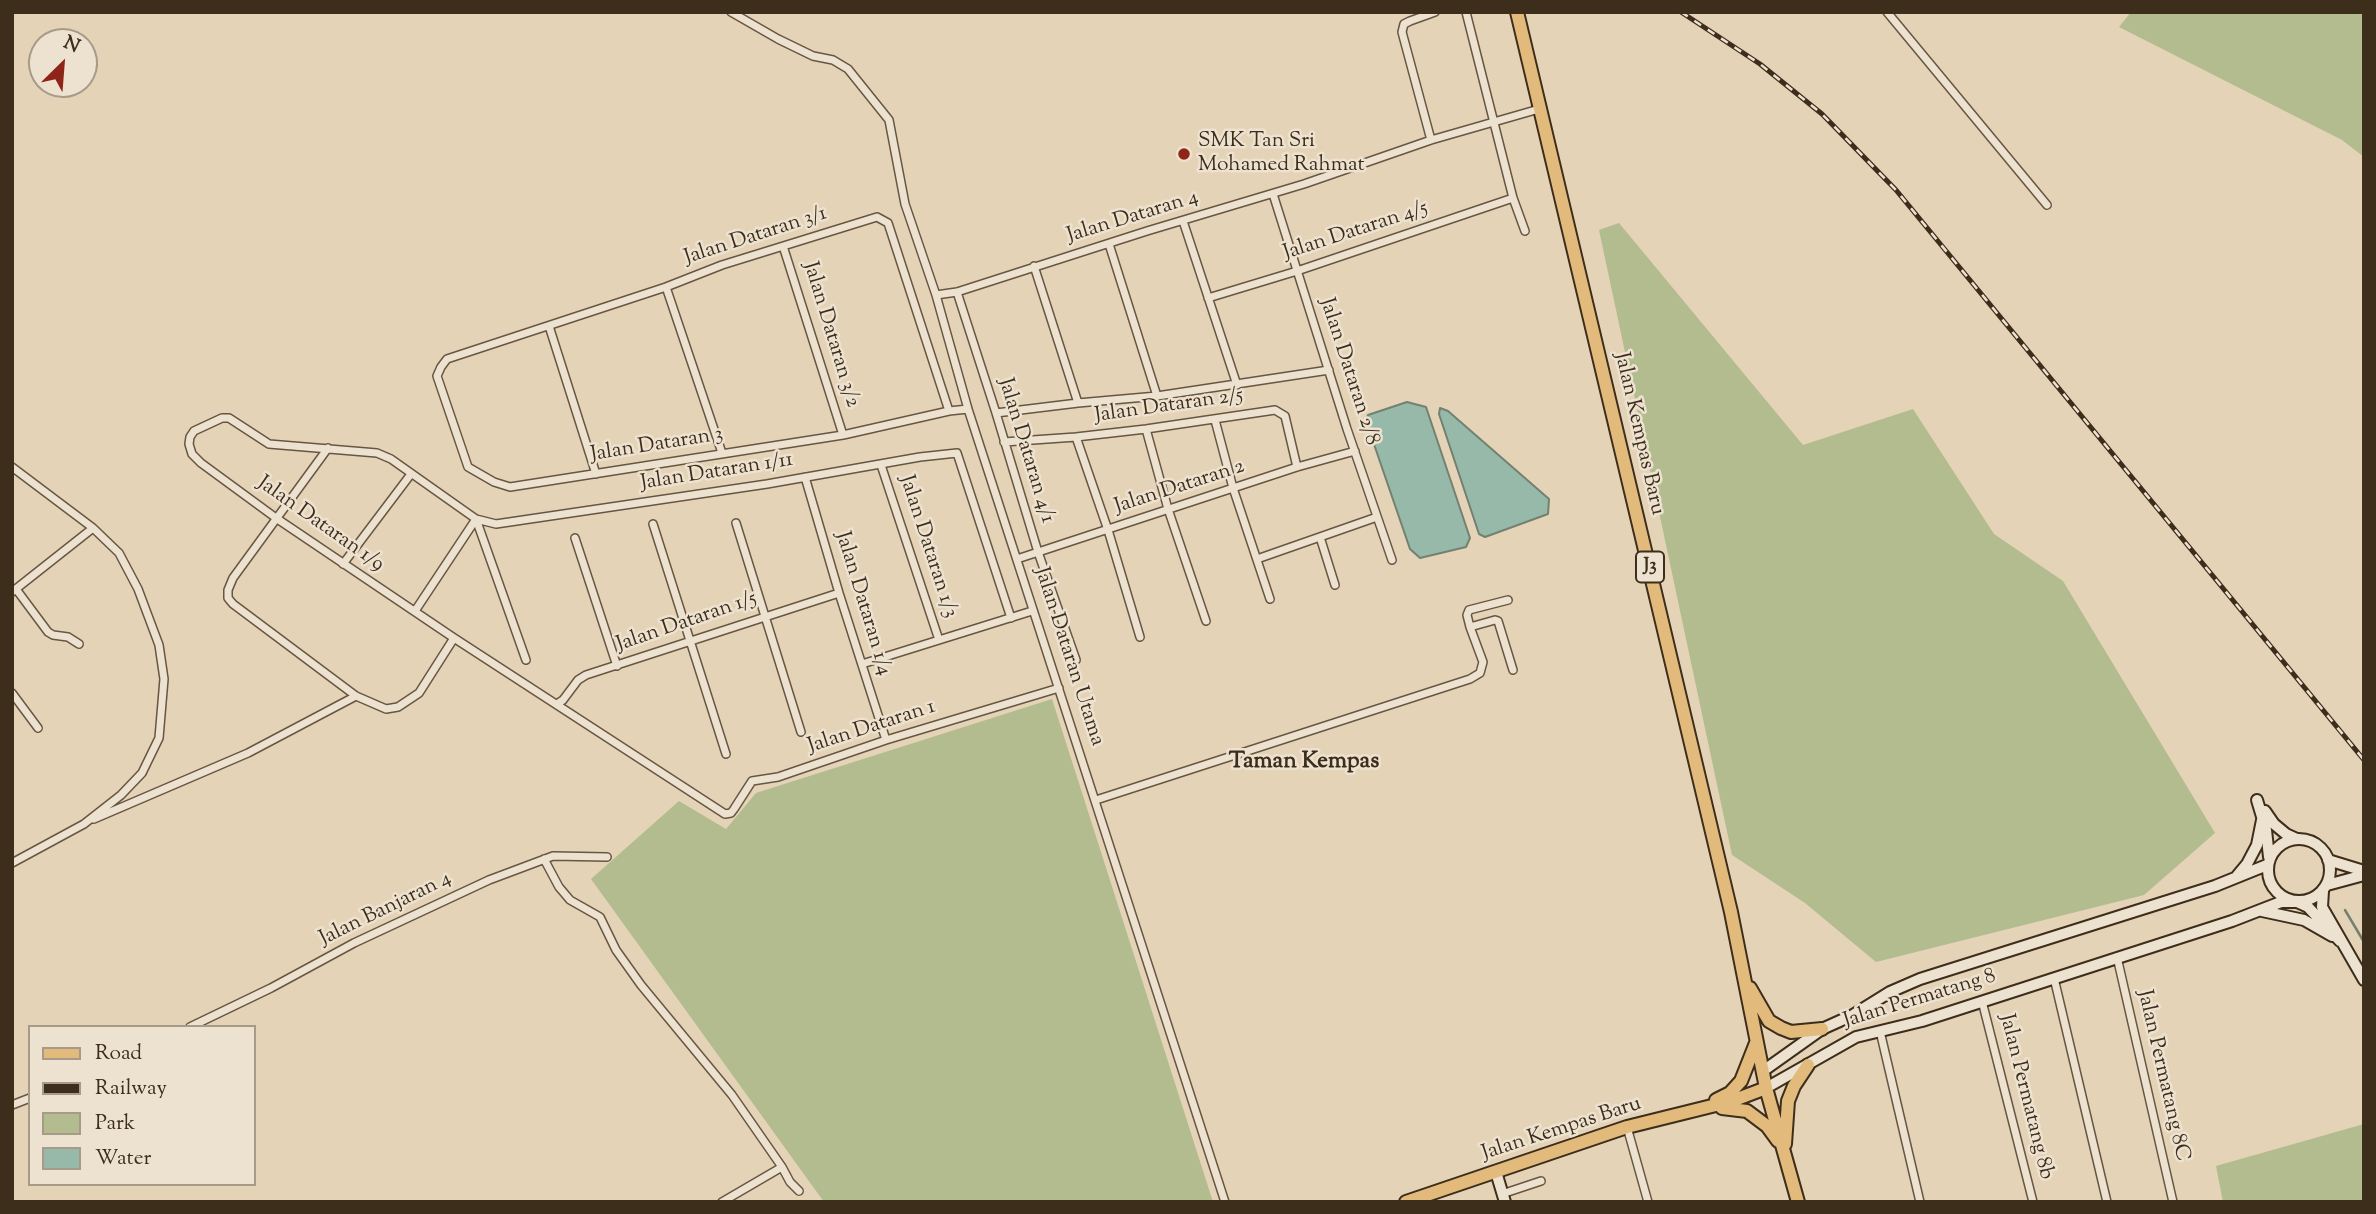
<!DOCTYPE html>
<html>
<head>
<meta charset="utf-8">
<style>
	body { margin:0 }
	#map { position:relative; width:2376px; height:1214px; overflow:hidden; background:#e4d3b7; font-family:"Sorts Mill Goudy",serif }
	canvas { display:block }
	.frame { position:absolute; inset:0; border:14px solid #3d2d1b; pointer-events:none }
	.legend { position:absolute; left:28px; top:1025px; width:228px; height:161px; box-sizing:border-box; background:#ede2d0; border:2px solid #a79a88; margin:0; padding:9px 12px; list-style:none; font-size:21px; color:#3d2d1b }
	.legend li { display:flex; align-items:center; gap:14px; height:35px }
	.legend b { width:35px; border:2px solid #a79a88 }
	.north { position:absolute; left:28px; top:28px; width:70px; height:70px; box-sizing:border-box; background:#ede2d0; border:2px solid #a79a88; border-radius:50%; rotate:25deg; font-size:19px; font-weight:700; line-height:28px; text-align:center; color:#3d2d1b }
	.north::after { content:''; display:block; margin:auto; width:24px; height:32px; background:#8f2418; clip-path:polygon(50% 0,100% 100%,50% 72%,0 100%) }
</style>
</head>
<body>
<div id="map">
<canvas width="2376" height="1214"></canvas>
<div class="frame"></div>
<ul class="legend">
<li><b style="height:9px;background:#e2ba7c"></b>Road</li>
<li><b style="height:9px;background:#3d2d1b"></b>Railway</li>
<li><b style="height:19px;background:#b2bc8f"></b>Park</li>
<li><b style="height:19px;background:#97b9a9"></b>Water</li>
</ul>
<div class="north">N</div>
</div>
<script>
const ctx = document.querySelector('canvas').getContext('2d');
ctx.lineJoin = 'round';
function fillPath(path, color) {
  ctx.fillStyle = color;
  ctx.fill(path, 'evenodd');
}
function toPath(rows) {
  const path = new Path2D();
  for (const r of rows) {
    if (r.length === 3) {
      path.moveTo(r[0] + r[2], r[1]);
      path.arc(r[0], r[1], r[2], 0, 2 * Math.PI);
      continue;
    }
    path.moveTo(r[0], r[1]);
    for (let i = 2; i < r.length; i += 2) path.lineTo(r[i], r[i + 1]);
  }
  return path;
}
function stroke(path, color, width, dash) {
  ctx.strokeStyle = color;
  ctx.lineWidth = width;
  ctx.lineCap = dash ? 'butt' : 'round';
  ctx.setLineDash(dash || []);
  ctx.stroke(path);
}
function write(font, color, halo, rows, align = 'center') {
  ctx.font = font + ' "Sorts Mill Goudy",serif';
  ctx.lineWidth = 5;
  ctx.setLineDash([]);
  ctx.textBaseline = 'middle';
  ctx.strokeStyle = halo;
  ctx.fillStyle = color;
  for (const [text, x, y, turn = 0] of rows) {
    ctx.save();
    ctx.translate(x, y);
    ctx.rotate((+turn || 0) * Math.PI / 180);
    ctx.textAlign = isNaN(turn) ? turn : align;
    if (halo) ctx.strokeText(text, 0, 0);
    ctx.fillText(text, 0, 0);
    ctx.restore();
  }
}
fillPath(toPath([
	[2131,12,2364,12,2364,157,2342,140,2119,27],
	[1619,223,1803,445,1913,409,1994,534,2063,581,2215,833,2144,895,1876,962,1805,903,1732,855,1599,230],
	[1052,699,1213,1202,824,1202,591,879,679,801,726,829,756,793],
	[2364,1124,2364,1202,2223,1202,2216,1166]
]), '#b2bc8f');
const water = toPath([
	[1407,402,1426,407,1470,538,1466,547,1420,558,1410,549,1366,421,1368,415,1407,402],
	[1440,408,1448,411,1549,499,1548,514,1485,537,1479,534,1439,414,1440,408]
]);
fillPath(water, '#97b9a9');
stroke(water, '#738170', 2);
stroke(toPath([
	[2345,910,2364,942]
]), '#738170', 2.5);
const street = toPath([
	[731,12,778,39,813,56,833,60,848,69,889,120,905,204,936,295,968,409,1225,1202],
	[1466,12,1513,198,1525,231],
	[1887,12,2047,205],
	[1431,140,1402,32,1404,24,1410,21,1435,12],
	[1273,194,1347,429,1392,560],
	[1183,221,1237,385],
	[1109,244,1157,396],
	[783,246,843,435],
	[1034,266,1078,403],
	[666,287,722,453],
	[957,292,996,413,1038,552,1076,660],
	[936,295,957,292,1147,231,1304,184,1431,140,1539,109],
	[1208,298,1297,271,1513,198],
	[549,326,596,474],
	[949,411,888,223,877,217,722,265,666,287,447,359,441,367,437,376,468,467,494,482,510,487,843,435,949,411,968,409],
	[996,413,1078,403,1157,396,1329,370],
	[1215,420,1233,488,1270,599],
	[1146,429,1168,509,1206,621],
	[1076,437,1108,530,1140,637],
	[1004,442,1076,437,1146,429,1275,410,1285,416,1297,467],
	[328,448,233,578,228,590,228,598,233,604,356,696,386,709,398,707,419,693,454,638],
	[881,465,939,640],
	[12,467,93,528,119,553,138,589,159,645,164,679,159,738,142,773,121,795,84,824,12,863],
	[805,477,839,593,886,740],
	[476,519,526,660],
	[736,523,801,732],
	[653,524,726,754],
	[1320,537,1335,585],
	[575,538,617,666],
	[1017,559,1297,467,1355,451],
	[1257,559,1377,517],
	[343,564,411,474],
	[16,589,48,632,53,635,68,637,79,644],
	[12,592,93,528],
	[415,611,476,519],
	[1011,618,957,453,920,457,767,484,496,524,476,519,391,459,377,453,269,444,229,418,222,418,194,431,190,437,189,444,192,454,201,463,276,518,454,638,725,814,731,813,734,809,752,781,778,777,886,740,1059,688],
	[1470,627,1467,615,1469,610,1508,600],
	[862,664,1032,611],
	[12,693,38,728],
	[557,704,563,700,578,680,586,675,839,593],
	[1096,800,1470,679,1480,673,1483,662,1470,627,1495,620,1498,621,1513,670],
	[94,819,248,753,356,696],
	[544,859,559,887,570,900,600,917,616,950,641,985,732,1095,782,1167,790,1182,799,1191],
	[2117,957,2173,1202],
	[2054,978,2107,1202],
	[1982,1001,2033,1202],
	[190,1027,271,988,354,943,489,880,553,856,607,857],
	[1880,1031,1920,1202],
	[12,1105,30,1098],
	[1627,1127,1648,1202],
	[1502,1194,1541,1181],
	[722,1202,782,1167]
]);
const secondary = toPath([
	[2257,800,2266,830,2269,857],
	[2265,811,2274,824,2286,834,2297,839],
	[2299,870,31],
	[2328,860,2364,871],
	[2237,876,2247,864,2257,845,2263,815],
	[2327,885,2364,875],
	[2323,891,2322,907,2364,980],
	[2262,911,2304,920,2332,936],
	[1763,1071,1822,1029,1853,1015,1890,992,1920,979,2215,886,2267,865],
	[1766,1088,1856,1037,1922,1021,2232,921,2281,902,2297,902,2308,907,2340,941],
	[1496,1172,1505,1202]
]);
const primary = toPath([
	[1517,12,1731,912,1766,1088,1798,1202],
	[1750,988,1769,1021,1781,1028,1791,1032,1822,1029],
	[1716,1100,1730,1093,1741,1081,1756,1043],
	[1722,1108,1747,1111,1767,1126,1778,1141],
	[1785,1144,1788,1101,1794,1086,1808,1065],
	[1406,1202,1627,1127,1732,1101,1766,1088]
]);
stroke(street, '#675642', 10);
stroke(secondary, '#3d2d1b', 14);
stroke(primary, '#3d2d1b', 16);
stroke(street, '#ede2d0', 7);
stroke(secondary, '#ede2d0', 10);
stroke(primary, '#e2ba7c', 12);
const rail = toPath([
	[1681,12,1760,64,1822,114,1896,190,2364,760]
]);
stroke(rail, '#3d2d1b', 5);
stroke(rail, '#ede2d0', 2.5, [8]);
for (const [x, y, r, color] of [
	[1184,154,7,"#8f2418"]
]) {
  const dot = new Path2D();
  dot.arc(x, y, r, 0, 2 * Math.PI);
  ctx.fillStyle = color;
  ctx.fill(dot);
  stroke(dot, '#ede2d0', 2.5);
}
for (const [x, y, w] of [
	[1650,567,28]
]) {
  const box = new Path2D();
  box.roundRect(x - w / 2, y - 15.5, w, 31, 5);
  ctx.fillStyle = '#ede2d0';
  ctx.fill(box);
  stroke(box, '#3d2d1b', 2);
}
write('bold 19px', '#3d2d1b', null, [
	["J3",1650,567]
]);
write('21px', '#3d2d1b', '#ede2d0', [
	["SMK Tan Sri",1198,142],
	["Mohamed Rahmat",1198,166]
], 'left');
write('21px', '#3d2d1b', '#ede2d0', [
	["Jalan Dataran 4",1133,218,-17],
	["Jalan Dataran 4/5",1356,232,-18],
	["Jalan Dataran 3/1",756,237,-18],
	["Jalan Dataran 3/2",830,335,73],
	["Jalan Dataran 2/8",1348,372,72],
	["Jalan Dataran 2/5",1169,407,-8],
	["Jalan Kempas Baru",1638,434,77],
	["Jalan Dataran 3",657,446,-9],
	["Jalan Dataran 4/1",1025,451,73],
	["Jalan Dataran 1/11",717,473,-9],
	["Jalan Dataran 2",1180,488,-18],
	["Jalan Dataran 1/9",320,525,35],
	["Jalan Dataran 1/3",927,547,72],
	["Jalan Dataran 1/4",862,604,73],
	["Jalan Dataran 1/5",687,623,-19],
	["Jalan Dataran Utama",1068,657,72],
	["Jalan Dataran 1",872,728,-18],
	["Jalan Banjaran 4",386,910,-26],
	["Jalan Permatang 8",1920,1000,-17],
	["Jalan Permatang 8C",2162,1076,77],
	["Jalan Permatang 8b",2025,1097,76],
	["Jalan Kempas Baru",1562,1130,-18]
]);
write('bold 23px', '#3d2d1b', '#ede2d0', [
	["Taman Kempas",1304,763]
]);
</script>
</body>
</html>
